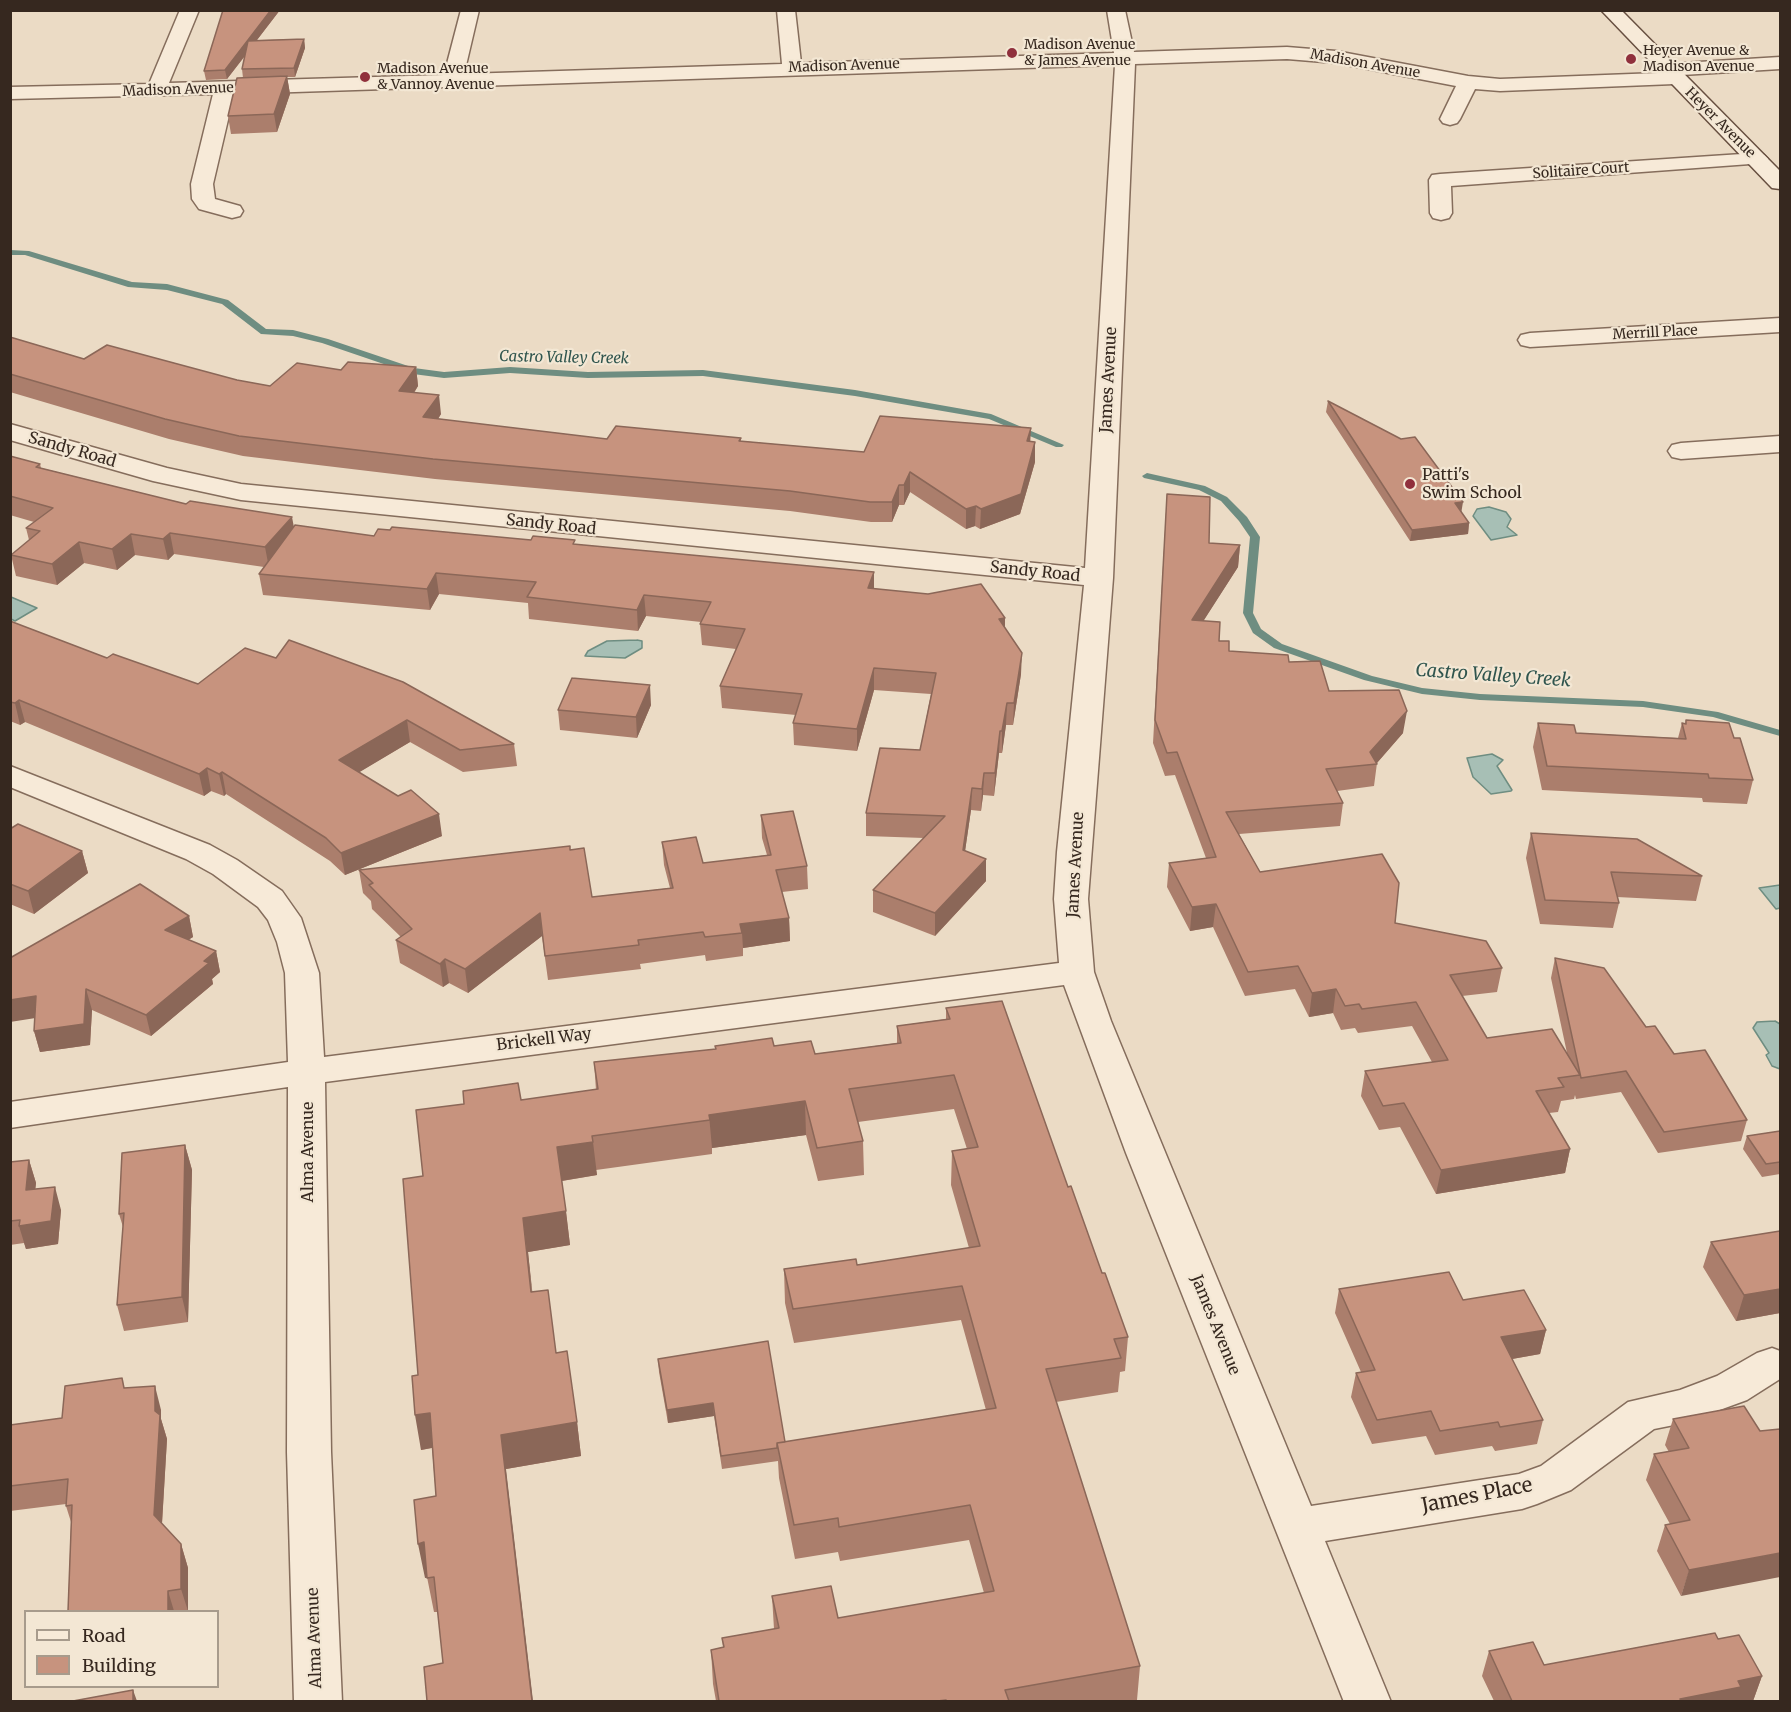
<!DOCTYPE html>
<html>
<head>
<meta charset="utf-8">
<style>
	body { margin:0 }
	#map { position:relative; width:1791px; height:1712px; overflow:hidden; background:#ebdbc5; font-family:Merriweather,serif }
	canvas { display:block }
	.frame { position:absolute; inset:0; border:12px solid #36281f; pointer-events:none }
	.legend { position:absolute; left:24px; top:1610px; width:195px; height:78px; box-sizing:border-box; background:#f3e7d4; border:2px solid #a79b8c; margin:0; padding:8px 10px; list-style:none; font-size:18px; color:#36281f }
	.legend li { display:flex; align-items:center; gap:12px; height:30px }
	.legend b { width:30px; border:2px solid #a79b8c }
</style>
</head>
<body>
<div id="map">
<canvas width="1791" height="1712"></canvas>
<div class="frame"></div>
<ul class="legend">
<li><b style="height:8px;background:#f7ead8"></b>Road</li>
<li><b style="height:16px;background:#c7937e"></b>Building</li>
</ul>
</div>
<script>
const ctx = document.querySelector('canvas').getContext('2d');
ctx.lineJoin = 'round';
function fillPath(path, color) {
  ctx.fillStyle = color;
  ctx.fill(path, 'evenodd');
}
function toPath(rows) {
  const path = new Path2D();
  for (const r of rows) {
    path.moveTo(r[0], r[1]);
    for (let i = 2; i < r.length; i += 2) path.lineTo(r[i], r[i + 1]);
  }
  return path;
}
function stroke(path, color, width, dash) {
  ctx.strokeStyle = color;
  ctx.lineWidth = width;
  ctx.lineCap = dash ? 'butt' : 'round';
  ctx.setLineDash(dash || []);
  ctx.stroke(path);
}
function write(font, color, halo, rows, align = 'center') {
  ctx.font = font + ' Merriweather,serif';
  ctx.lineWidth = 4.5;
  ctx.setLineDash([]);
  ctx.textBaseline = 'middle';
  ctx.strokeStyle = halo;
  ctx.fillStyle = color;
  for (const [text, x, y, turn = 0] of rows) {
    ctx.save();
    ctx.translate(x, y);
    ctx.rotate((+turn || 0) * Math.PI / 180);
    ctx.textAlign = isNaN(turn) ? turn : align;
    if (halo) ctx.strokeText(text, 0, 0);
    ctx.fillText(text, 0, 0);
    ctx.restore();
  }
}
const water = toPath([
	[1489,507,1506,512,1511,519,1507,527,1517,535,1491,540,1473,516,1477,509,1489,507],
	[10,597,11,597,37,608,15,621,11,619,10,597],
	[637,640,642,641,642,648,625,658,585,656,588,651,607,641,637,640],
	[1492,754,1503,760,1497,766,1512,790,1511,791,1491,794,1473,777,1467,758,1492,754],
	[1780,885,1780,908,1776,909,1759,888,1780,885],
	[1775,1021,1780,1024,1780,1069,1772,1066,1766,1055,1769,1053,1753,1028,1757,1022,1775,1021]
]);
fillPath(water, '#a7bfb5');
stroke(water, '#6e8d81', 1.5);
fillPath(toPath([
	[10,250,29,251,132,282,167,284,228,300,266,329,293,330,328,339,414,368,444,372,510,367,588,372,703,370,855,390,991,414,1064,445,1062,447,1056,447,989,419,855,396,703,376,588,378,510,373,444,378,413,374,322,343,293,336,261,334,222,304,167,290,128,287,25,255,10,255,10,250],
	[1147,473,1205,486,1227,497,1247,517,1260,537,1253,613,1261,629,1282,644,1372,676,1422,688,1480,694,1643,701,1718,712,1780,730,1780,736,1713,717,1643,707,1480,700,1422,694,1364,680,1274,648,1253,633,1243,613,1250,537,1239,521,1221,501,1199,490,1144,478,1142,476,1147,473]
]), '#6e8d81');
const street = toPath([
	[180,10,199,10,169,83,444,75,461,10,479,10,464,74,782,64,777,10,795,10,801,63,1114,53,1107,10,1125,10,1134,52,1287,47,1336,51,1468,76,1500,79,1658,73,1656,70,1659,66,1666,64,1780,57,1780,69,1682,75,1684,78,1681,82,1674,84,1500,91,1475,89,1460,119,1457,123,1450,125,1443,123,1440,119,1456,86,1336,63,1287,59,1135,64,1113,578,1088,899,1094,972,1111,1021,1311,1506,1519,1474,1541,1466,1628,1402,1680,1390,1717,1376,1757,1353,1772,1348,1780,1351,1780,1379,1747,1400,1684,1423,1654,1429,1571,1490,1537,1504,1522,1509,1325,1541,1391,1702,1344,1702,1126,1153,1064,985,325,1082,331,1452,342,1702,294,1702,287,1452,288,1087,10,1128,10,1102,288,1062,285,973,277,942,268,920,258,907,213,874,186,859,10,787,10,766,210,845,237,860,282,891,301,918,319,973,324,1057,1059,963,1054,899,1057,852,1084,585,241,500,153,481,10,440,10,424,167,468,241,484,1085,568,1115,65,234,94,213,184,215,199,240,206,243,211,240,216,232,218,199,209,192,199,191,184,213,94,10,99,10,87,149,84,180,10],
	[1757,153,1764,155,1768,159,1764,163,1451,186,1452,213,1449,218,1441,220,1433,218,1430,213,1429,180,1432,175,1440,174,1757,153],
	[1780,318,1780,332,1530,347,1521,345,1518,340,1521,335,1530,333,1780,318],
	[1780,436,1780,452,1681,459,1672,457,1668,451,1672,445,1681,443,1780,436]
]);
const secondary = toPath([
	[1601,10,1621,10,1780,171,1780,189,1772,188,1601,10]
]);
stroke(street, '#856d5c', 3);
stroke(secondary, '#674f40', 3);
fillPath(street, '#f7ead8');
fillPath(secondary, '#f7ead8');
fillPath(toPath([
	[223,10,280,10,257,40,304,39,305,48,295,77,287,77,290,94,277,132,231,134,228,116,243,78,242,69,245,56,227,79,206,80,204,71],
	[10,337,84,359,237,380,270,386,341,370,416,367,418,386,414,393,441,414,438,419,607,439,741,438,741,441,864,452,1030,442,1035,462,1020,514,980,529,975,526,966,529,910,492,904,505,899,505,892,522,871,522,790,511,435,479,243,456,169,439,10,392],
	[1328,401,1461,512,1469,523,1468,534,1410,541,1326,412],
	[10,456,40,464,41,468,186,504,294,527,374,536,576,544,874,589,1005,618,1005,628,1021,674,1013,725,1006,725,1002,753,999,753,994,796,983,795,981,811,971,810,965,851,986,881,935,936,873,912,873,890,924,838,866,836,866,813,920,750,931,694,874,690,857,751,794,745,793,723,796,715,722,708,720,686,736,649,702,645,700,624,701,622,646,616,638,631,529,619,528,603,439,594,430,610,263,595,259,574,264,567,174,554,168,560,135,555,117,570,84,563,57,585,16,576,11,555,29,540,26,528,34,522,10,515],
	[1167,494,1209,543,1240,545,1238,567,1203,621,1219,641,1229,651,1289,662,1329,691,1403,733,1377,763,1374,786,1337,791,1343,803,1340,826,1239,834,1260,872,1395,923,1502,968,1497,992,1462,996,1487,1038,1567,1053,1551,978,1555,958,1646,1027,1747,1120,1741,1141,1658,1153,1621,1092,1576,1099,1575,1095,1574,1099,1561,1101,1558,1112,1549,1113,1570,1149,1565,1173,1436,1194,1400,1127,1379,1130,1361,1096,1365,1071,1432,1062,1412,1026,1358,1033,1355,1028,1341,1030,1333,1013,1309,1017,1295,989,1245,996,1213,927,1190,931,1167,887,1169,863,1206,858,1175,775,1165,776,1153,743],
	[10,621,107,658,198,684,245,648,514,744,517,766,463,772,410,742,359,772,442,836,345,875,330,861,226,794,224,796,211,791,204,796,25,722,20,725,10,721],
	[651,705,637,738,560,730,558,710],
	[1686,720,1753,780,1747,804,1703,802,1702,798,1542,790,1533,747,1538,723,1576,733,1678,738,1682,723,1685,724],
	[761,815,807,866,808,889,782,892,789,918,790,941,743,948,743,956,706,961,705,955,640,964,641,969,548,980,542,936,468,993,449,983,443,987,400,963,396,940,401,937,372,909,371,901,363,893,359,870,570,850,592,897,670,888,664,865,662,842,703,863,767,855,762,838],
	[10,829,82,851,88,873,34,914,10,904],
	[1531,833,1702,876,1696,901,1617,897,1619,903,1613,928,1540,924,1526,858],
	[189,916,193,937,188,940,216,951,220,972,212,979,213,984,151,1036,92,1010,90,1045,40,1052,34,1031,35,1018],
	[946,1008,1068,1187,1128,1337,1125,1371,1120,1372,1118,1392,1056,1402,1140,1666,1137,1700,1127,1701,716,1701,713,1684,711,1650,723,1647,722,1638,774,1629,772,1596,838,1618,984,1593,969,1540,840,1561,838,1552,795,1559,779,1478,778,1461,722,1469,714,1416,668,1423,659,1372,658,1359,785,1442,986,1410,961,1320,794,1343,785,1303,784,1269,857,1265,969,1248,951,1185,952,1151,967,1149,954,1109,858,1122,863,1141,864,1175,818,1181,806,1135,712,1148,712,1154,596,1170,597,1175,562,1181,570,1245,528,1252,532,1292,556,1353,577,1422,581,1456,506,1469,443,1663,438,1612,434,1612,427,1577,425,1578,436,1496,432,1448,421,1450,418,1375,423,1176,521,1100,596,1090,594,1062,774,1046,815,1054,897,1043,897,1026,946,1019],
	[1780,1131,1780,1174,1762,1177,1743,1149,1747,1136],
	[185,1145,192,1170,188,1322,124,1331,117,1305,123,1227,119,1214],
	[29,1160,36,1183,35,1189,61,1210,58,1244,26,1249,24,1243,10,1245,10,1162],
	[1780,1231,1780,1313,1736,1321,1703,1267,1711,1242],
	[1339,1289,1463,1300,1546,1330,1540,1354,1512,1359,1543,1420,1537,1444,1495,1451,1492,1446,1435,1455,1426,1436,1372,1444,1351,1397,1356,1373,1361,1372,1335,1313],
	[122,1378,124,1388,161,1410,161,1419,167,1439,162,1524,181,1544,188,1568,188,1611,68,1611,71,1522,66,1506,66,1504,10,1511,10,1425,62,1418],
	[1744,1406,1681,1596,1657,1551,1665,1525,1670,1524,1646,1480,1654,1454,1669,1452,1665,1445,1673,1419],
	[1718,1639,1762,1676,1753,1701,1494,1701,1482,1676,1489,1651,1544,1665]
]), '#ab7e6c');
fillPath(toPath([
	[271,10,280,10,227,79,225,70],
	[304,39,305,48,295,77,294,68],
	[287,76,290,94,277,132,274,114],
	[416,367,418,386,402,411,399,391],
	[439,395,441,414,426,437,423,417],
	[1031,428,1030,447,1027,441],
	[1035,442,1035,462,1020,514,980,529,981,509],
	[910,472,910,492,904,505,904,485],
	[899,485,899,505,892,522,892,502],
	[1463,502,1461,514,1455,503],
	[976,506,975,526,966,529,966,509],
	[292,517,296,538,269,568,265,547],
	[1469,523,1468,534,1410,541,1412,530],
	[170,533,174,554,168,560,163,539],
	[131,534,135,555,117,570,112,549],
	[79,542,84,563,57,585,52,564],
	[1240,545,1238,567,1190,642,1192,620],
	[874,572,874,593,868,588],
	[436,573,439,594,430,610,427,589],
	[644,595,646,616,638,631,637,610],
	[1005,618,1005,639,999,619],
	[1022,653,1021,674,1013,725,1014,703],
	[874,668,874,690,857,751,857,729],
	[650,685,651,705,637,738,636,717],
	[19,700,25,722,20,725,15,703],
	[1007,703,1006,725,1002,753,1002,731],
	[1407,711,1403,733,1376,764,1370,752],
	[407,720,410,742,343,782,339,760],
	[1000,731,999,753,994,796,995,773],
	[207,768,211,791,204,796,199,774],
	[222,772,226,794,224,796,219,774],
	[984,773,983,795,981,811,982,789],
	[972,788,971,810,962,872,963,850],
	[439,814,442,836,345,875,341,853],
	[82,851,88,873,34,914,28,891],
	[986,859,986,881,935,936,935,913],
	[1216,904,1213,927,1190,931,1192,907],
	[540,913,542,936,468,993,465,969],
	[189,916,193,937,170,951,165,930],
	[789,918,790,941,743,948,742,933,740,924],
	[216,951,220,972,212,979,213,984,151,1036,146,1015,204,961],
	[445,959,449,983,443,987,440,964],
	[86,989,92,1010,90,1045,40,1052,34,1031],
	[1336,989,1333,1013,1309,1017,1312,993],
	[36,996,42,1017,10,1022,10,1000],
	[805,1101,806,1135,712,1148,709,1115],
	[593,1142,597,1175,561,1181,557,1147],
	[185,1145,192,1170,188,1322,182,1297],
	[1570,1149,1565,1173,1436,1194,1441,1170],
	[29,1160,36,1183,33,1213,26,1190],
	[55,1187,61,1210,58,1244,26,1249,19,1226],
	[566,1211,570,1245,528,1252,536,1326,523,1218],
	[1780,1289,1780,1313,1736,1321,1744,1295],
	[1546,1330,1540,1354,1495,1362,1501,1337],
	[155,1386,161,1410,161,1419,167,1439,161,1539,154,1515],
	[713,1403,714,1416,668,1423,667,1410],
	[430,1413,436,1447,421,1450,415,1415],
	[577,1422,581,1456,506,1469,533,1701,532,1701,501,1435],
	[424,1542,430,1577,425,1578,418,1544],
	[181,1544,188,1568,188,1611,181,1589],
	[1780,1553,1780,1577,1681,1596,1689,1570],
	[168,1591,174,1611,168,1611],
	[1762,1676,1753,1701,1679,1701,1680,1699,1738,1681],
	[133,1690,137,1701,133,1701]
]), '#8b6758');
const building = toPath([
	[223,10,271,10,225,70,204,71,223,10],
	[304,39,294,68,242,69,248,41,304,39],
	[287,76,274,114,228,116,237,78,287,76],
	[10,337,84,359,107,345,237,380,270,386,297,363,341,370,348,362,416,367,399,391,439,395,423,417,607,439,616,426,741,438,739,441,864,452,880,416,1031,428,1027,441,1035,442,1021,494,981,509,976,506,966,509,910,472,904,485,899,485,892,502,870,502,790,491,433,459,239,436,165,419,10,374,10,337],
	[1328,401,1401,439,1415,437,1463,502,1455,503,1469,523,1412,530,1328,401],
	[10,456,40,464,36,467,186,504,190,501,292,517,265,547,170,533,163,539,131,534,112,549,79,542,52,564,11,555,40,531,26,528,53,508,10,496,10,456],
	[1167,494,1210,497,1209,543,1240,545,1192,620,1220,622,1219,641,1229,641,1229,651,1288,655,1289,662,1320,661,1329,691,1399,690,1407,711,1370,752,1377,764,1326,769,1343,803,1226,812,1260,872,1382,854,1399,883,1395,923,1486,941,1502,968,1450,975,1487,1038,1552,1029,1580,1075,1558,1078,1564,1087,1536,1091,1570,1149,1441,1170,1404,1103,1383,1106,1365,1071,1448,1060,1416,1002,1362,1009,1359,1004,1345,1006,1336,989,1312,993,1298,966,1248,972,1216,904,1192,907,1169,863,1216,857,1177,752,1167,753,1155,720,1167,494],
	[295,525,374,536,378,529,390,530,392,527,531,540,533,536,575,540,573,544,874,572,868,588,928,594,981,584,1005,618,999,619,1022,653,1014,703,1007,703,1002,731,1000,731,995,773,984,773,982,789,972,788,963,850,986,859,935,913,873,890,945,816,866,813,880,748,920,750,936,673,874,668,857,729,793,723,802,694,720,686,745,629,700,624,711,602,644,595,637,610,527,597,536,582,436,573,427,589,259,574,295,525],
	[10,621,107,658,113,654,198,684,245,648,276,658,289,640,403,682,514,744,460,750,407,720,339,760,398,796,411,790,439,814,341,853,326,838,222,772,219,774,207,768,199,774,19,700,15,703,10,702,10,621],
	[572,678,650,685,636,717,558,710,572,678],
	[1686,720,1729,723,1734,738,1740,738,1753,780,1709,778,1708,774,1547,766,1538,723,1574,725,1576,733,1686,739,1682,723,1686,724,1686,720],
	[793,811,807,866,776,870,789,918,740,924,742,933,705,937,703,932,638,940,639,945,545,956,540,913,465,969,445,959,440,964,396,940,412,929,369,885,373,883,359,870,570,846,570,850,584,848,592,897,673,888,662,842,696,837,703,863,771,855,761,815,793,811],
	[18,824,82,851,28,891,10,884,10,829,18,824],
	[1531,833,1637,839,1702,876,1611,872,1619,903,1545,900,1531,833],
	[140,884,189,916,165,930,216,951,204,961,209,963,146,1015,86,989,84,1024,34,1031,36,996,10,1000,10,958,140,884],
	[1555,958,1604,968,1646,1027,1655,1026,1674,1054,1705,1050,1747,1120,1664,1132,1626,1071,1581,1078,1555,958],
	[1002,1001,1068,1187,1071,1186,1102,1273,1105,1273,1128,1337,1114,1339,1121,1358,1046,1369,1140,1666,1005,1690,1009,1701,947,1701,946,1700,937,1701,719,1701,711,1650,724,1647,722,1638,779,1628,772,1596,831,1586,838,1618,994,1591,970,1505,839,1527,838,1518,794,1525,777,1443,996,1408,962,1286,793,1309,784,1269,856,1259,857,1265,980,1246,952,1151,978,1147,954,1075,849,1089,863,1141,817,1148,805,1101,709,1115,710,1120,592,1136,593,1142,557,1147,566,1211,523,1218,531,1292,548,1290,556,1353,567,1351,577,1422,501,1435,532,1701,427,1701,424,1667,443,1663,434,1577,427,1578,424,1542,418,1544,414,1500,436,1496,430,1413,415,1415,412,1376,418,1375,403,1179,423,1176,416,1110,464,1104,463,1091,518,1083,521,1100,598,1089,594,1062,716,1049,715,1046,772,1038,774,1046,811,1041,815,1054,901,1043,897,1026,950,1019,946,1008,1002,1001],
	[1780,1131,1780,1162,1766,1164,1747,1136,1780,1131],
	[185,1145,182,1297,117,1305,124,1213,119,1214,122,1153,185,1145],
	[29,1160,26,1190,55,1187,51,1221,19,1226,20,1220,10,1221,10,1162,29,1160],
	[1780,1231,1780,1289,1744,1295,1711,1242,1780,1231],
	[1449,1272,1463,1300,1524,1290,1546,1330,1501,1337,1543,1420,1500,1427,1498,1422,1440,1431,1431,1411,1377,1420,1356,1373,1375,1370,1339,1289,1449,1272],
	[768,1341,785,1442,777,1443,777,1448,721,1456,713,1403,667,1410,658,1359,768,1341],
	[122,1378,124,1388,155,1386,155,1411,160,1415,154,1515,181,1544,181,1589,168,1591,168,1611,68,1611,72,1505,66,1506,68,1479,10,1486,10,1425,62,1418,65,1386,122,1378],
	[1744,1406,1760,1431,1780,1429,1780,1553,1689,1570,1665,1525,1690,1520,1654,1454,1689,1448,1673,1419,1744,1406],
	[1715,1633,1718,1639,1739,1635,1762,1676,1738,1681,1741,1687,1680,1699,1681,1701,1512,1701,1489,1651,1533,1642,1544,1665,1715,1633],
	[133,1690,133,1701,73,1701,133,1690]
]);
fillPath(building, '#c7937e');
stroke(building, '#8b6758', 1.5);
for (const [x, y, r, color] of [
	[1012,53,6,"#90303c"],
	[1631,59,6,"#90303c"],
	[365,77,6,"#90303c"],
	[1410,484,6,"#90303c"]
]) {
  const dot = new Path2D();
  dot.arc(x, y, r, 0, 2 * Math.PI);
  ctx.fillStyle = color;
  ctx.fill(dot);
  stroke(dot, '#f3e7d4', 2);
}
write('14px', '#36281f', '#f3e7d4', [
	["Madison Avenue",1024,45],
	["& James Avenue",1024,61],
	["Heyer Avenue &",1643,51],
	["Madison Avenue",1643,67],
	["Madison Avenue",377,69],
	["& Vannoy Avenue",377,85]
], 'left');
write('14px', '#36281f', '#f3e7d4', [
	["Madison Avenue",1365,64,10],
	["Madison Avenue",844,66,-2],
	["Madison Avenue",178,90,-2],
	["Heyer Avenue",1720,123,45],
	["Solitaire Court",1581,171,-4],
	["Merrill Place",1655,333,-3]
]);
write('italic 15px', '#30554e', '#f3e7d4', [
	["Castro Valley Creek",564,358,1]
]);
write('16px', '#36281f', '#f3e7d4', [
	["James Avenue",1109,380,-87],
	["Sandy Road",72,450,16],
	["Sandy Road",551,525,6],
	["Sandy Road",1035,572,6],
	["James Avenue",1076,865,-87],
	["Brickell Way",544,1040,-7],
	["Alma Avenue",308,1152,-90],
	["James Avenue",1215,1325,68],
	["Alma Avenue",315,1638,-92]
]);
write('16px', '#36281f', '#f3e7d4', [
	["Patti's",1422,475],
	["Swim School",1422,493]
], 'left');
write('italic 18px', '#30554e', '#f3e7d4', [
	["Castro Valley Creek",1493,676,4]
]);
write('20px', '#36281f', '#f3e7d4', [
	["James Place",1477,1496,-11]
]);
</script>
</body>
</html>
